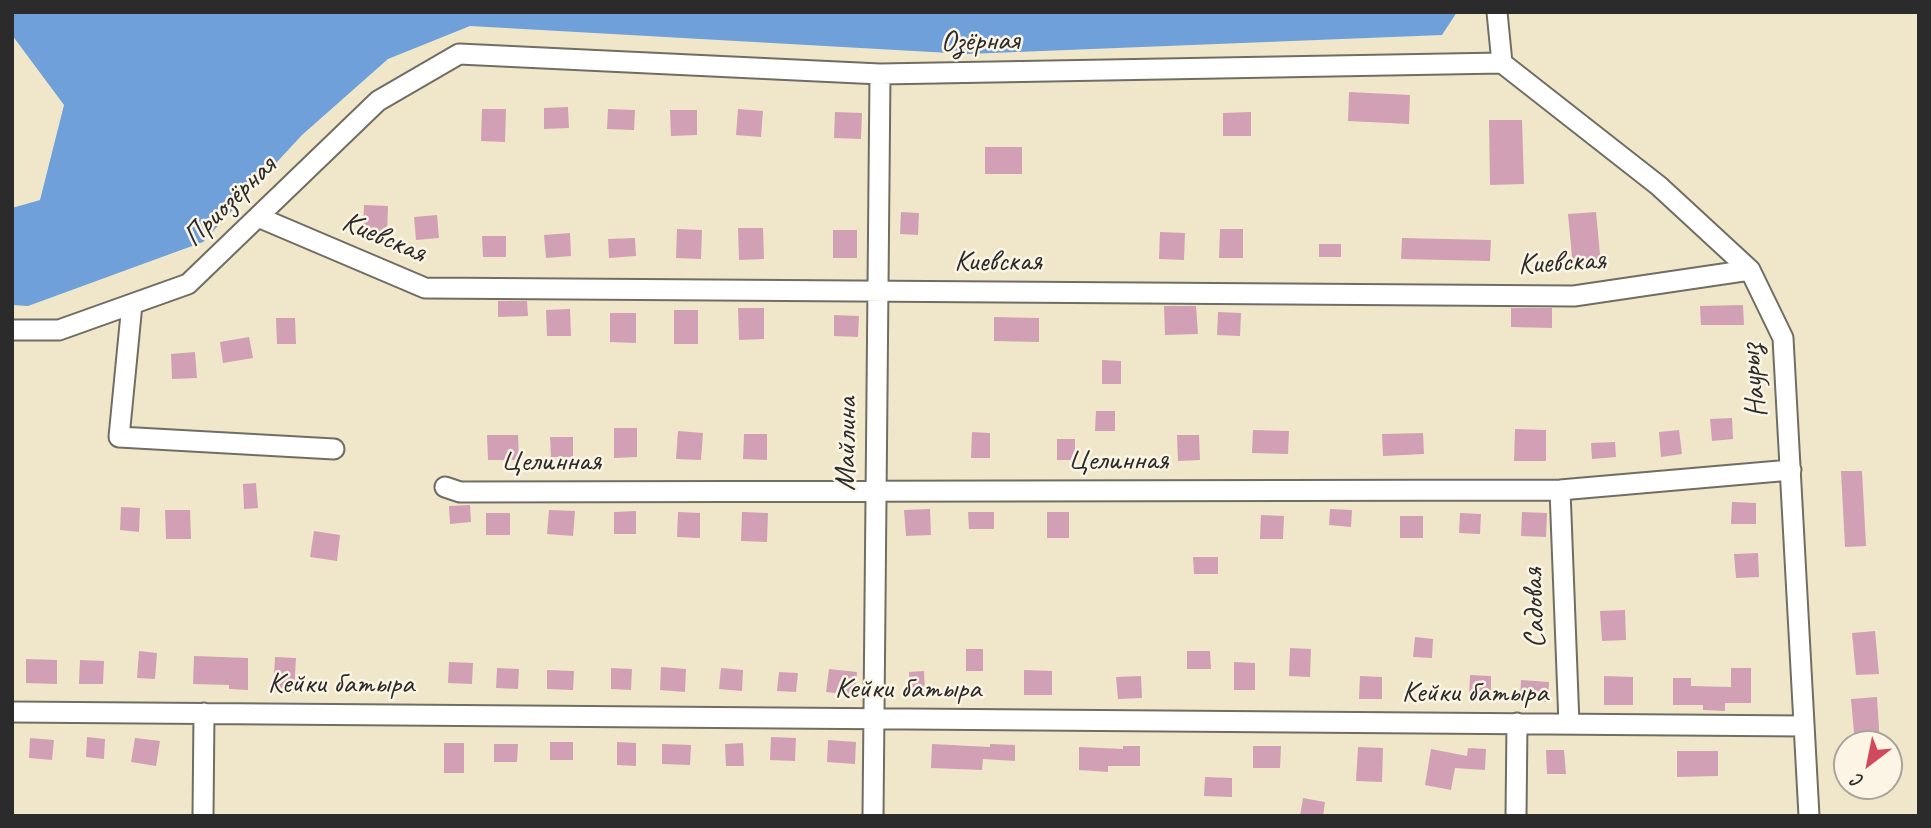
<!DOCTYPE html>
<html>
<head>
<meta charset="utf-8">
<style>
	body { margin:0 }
	#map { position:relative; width:1931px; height:828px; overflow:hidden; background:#f0e7ca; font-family:Caveat,sans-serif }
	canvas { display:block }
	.frame { position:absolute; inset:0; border:14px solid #2b2b2b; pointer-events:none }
	.north { position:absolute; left:1833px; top:730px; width:70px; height:70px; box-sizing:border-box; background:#fcf5e5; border:2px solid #a8a49b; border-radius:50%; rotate:212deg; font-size:19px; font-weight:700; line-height:28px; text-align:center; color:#2b2b2b }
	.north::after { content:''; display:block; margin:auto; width:24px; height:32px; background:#d1495b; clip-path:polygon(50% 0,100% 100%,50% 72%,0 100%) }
</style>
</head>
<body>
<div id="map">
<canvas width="1931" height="828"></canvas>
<div class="frame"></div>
<div class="north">С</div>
</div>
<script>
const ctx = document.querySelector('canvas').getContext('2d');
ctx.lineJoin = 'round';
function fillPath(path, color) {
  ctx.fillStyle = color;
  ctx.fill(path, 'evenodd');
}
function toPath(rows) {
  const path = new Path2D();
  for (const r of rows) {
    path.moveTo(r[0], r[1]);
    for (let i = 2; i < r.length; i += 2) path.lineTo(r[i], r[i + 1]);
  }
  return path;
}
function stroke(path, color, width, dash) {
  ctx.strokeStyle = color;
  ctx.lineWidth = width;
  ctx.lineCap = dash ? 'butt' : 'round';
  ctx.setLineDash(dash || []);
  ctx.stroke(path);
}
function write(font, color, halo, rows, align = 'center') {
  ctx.font = font + ' Caveat,sans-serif';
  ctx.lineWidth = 5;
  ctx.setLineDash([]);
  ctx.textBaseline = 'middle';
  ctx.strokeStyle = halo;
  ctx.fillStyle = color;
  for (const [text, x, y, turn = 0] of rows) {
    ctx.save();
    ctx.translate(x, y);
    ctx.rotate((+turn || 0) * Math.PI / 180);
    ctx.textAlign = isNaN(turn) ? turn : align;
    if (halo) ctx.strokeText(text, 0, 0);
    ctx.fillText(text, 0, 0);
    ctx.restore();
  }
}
fillPath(toPath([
	[12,12,1457,12,1442,35,967,54,470,26,388,59,302,135,203,242,28,306,12,305,12,208,40,200,64,105,12,35]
]), '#6fa0d9');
fillPath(toPath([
	[1349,92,1410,95,1409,124,1348,121],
	[568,107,569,128,544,129,544,108],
	[482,109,506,109,505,142,481,141],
	[608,109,635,110,634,130,607,129],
	[738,109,763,111,761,137,736,135],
	[670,110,697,110,697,135,671,136],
	[835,112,862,113,861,139,834,138],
	[1251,112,1251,136,1223,136,1223,113],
	[1489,120,1522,120,1524,184,1490,185],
	[985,147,1022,147,1022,174,985,174],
	[364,205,388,206,387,234,363,234],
	[901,212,919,213,918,235,900,234],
	[1596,212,1601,265,1573,267,1568,214],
	[437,215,439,238,416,240,414,217],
	[738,228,763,228,764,259,739,260],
	[677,229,702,230,701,259,676,258],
	[1220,229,1243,229,1243,258,1219,258],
	[833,230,857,230,857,258,833,258],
	[1160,232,1185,233,1184,260,1159,259],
	[570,233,571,256,546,258,544,235],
	[482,236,506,236,506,257,483,257],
	[635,238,636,256,609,258,608,239],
	[1402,238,1491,240,1490,261,1401,259],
	[1319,244,1341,244,1341,257,1319,257],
	[498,301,527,301,528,316,498,317],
	[1743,305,1744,325,1701,325,1700,306],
	[1164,306,1196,306,1198,334,1165,335],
	[738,308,764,308,764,339,739,340],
	[1511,308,1552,308,1552,328,1511,327],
	[570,309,571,336,547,336,546,310],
	[674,310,698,310,698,344,674,344],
	[1218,312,1241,313,1240,336,1217,335],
	[610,313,636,313,636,343,610,342],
	[834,315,859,316,858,337,834,336],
	[994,317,1039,318,1039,342,994,341],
	[276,318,295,318,296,344,277,344],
	[249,337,253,358,223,363,220,342],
	[195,352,197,378,172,379,171,354],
	[1102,360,1121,361,1121,384,1102,384],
	[1096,411,1115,411,1115,431,1095,431],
	[1732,418,1733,439,1712,441,1710,419],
	[614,428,637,428,637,457,614,458],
	[1515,429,1546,430,1546,461,1514,461],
	[1253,430,1289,431,1288,454,1252,453],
	[1679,430,1682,454,1661,457,1659,432],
	[678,431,703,433,701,460,676,459],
	[972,432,990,433,990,458,971,458],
	[1423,433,1424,454,1383,456,1382,434],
	[744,434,767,434,767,460,743,459],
	[487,435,518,435,519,460,488,460],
	[1177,435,1199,435,1200,460,1178,461],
	[550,437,573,437,573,457,551,457],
	[1057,439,1075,439,1075,460,1057,460],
	[1615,442,1616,457,1592,459,1591,443],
	[1841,471,1862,471,1866,546,1845,547],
	[256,483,258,508,244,509,243,484],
	[1732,502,1756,503,1756,524,1731,524],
	[470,505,471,522,450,524,449,506],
	[121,507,140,508,139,532,120,530],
	[930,509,931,535,906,536,904,510],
	[1330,509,1352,510,1351,527,1329,525],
	[165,510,190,510,191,539,166,539],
	[549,510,575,511,573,536,547,534],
	[636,511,636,534,614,534,614,512],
	[678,512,700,513,700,538,677,537],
	[742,512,768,513,767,542,741,541],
	[968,512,994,512,994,529,969,529],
	[1047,512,1069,512,1069,538,1047,538],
	[1522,512,1547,513,1546,537,1521,536],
	[486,513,510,513,510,535,486,535],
	[1460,513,1481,514,1480,534,1459,533],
	[1261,515,1284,516,1283,539,1260,539],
	[1400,516,1423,516,1423,538,1400,538],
	[314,531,340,535,337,561,310,557],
	[1758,553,1759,577,1736,578,1734,554],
	[1193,557,1218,557,1218,574,1194,574],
	[1625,610,1626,640,1602,641,1600,611],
	[1875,631,1879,674,1856,675,1852,633],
	[1415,637,1433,639,1432,658,1413,657],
	[1290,648,1311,649,1310,677,1289,676],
	[966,649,983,649,983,671,966,671],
	[139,651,157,653,155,679,137,678],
	[1187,651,1210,651,1211,669,1187,669],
	[194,656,248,658,248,690,229,689,229,685,193,684],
	[275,657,296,658,294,693,273,692],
	[26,659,57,660,57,684,26,683],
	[80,660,104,661,103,684,79,684],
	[449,662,473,663,472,684,448,683],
	[1234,662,1255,663,1255,690,1234,690],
	[661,667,686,669,685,692,660,690],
	[497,668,519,669,518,689,496,688],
	[611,668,632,669,631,690,611,689],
	[721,668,743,670,742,691,719,689],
	[1731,668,1751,668,1751,703,1725,703,1725,711,1703,710,1703,705,1673,705,1673,678,1691,678,1691,686,1731,687],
	[829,669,857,672,855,695,826,692],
	[547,670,574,671,573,690,547,689],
	[1024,670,1052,671,1052,695,1024,695],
	[924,671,925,693,910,693,909,672],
	[779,672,798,673,796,692,777,691],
	[1470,675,1491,676,1491,701,1469,700],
	[1141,676,1142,698,1118,699,1116,677],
	[1360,676,1382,677,1382,699,1359,699],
	[1604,676,1633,677,1633,705,1604,705],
	[1521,680,1549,682,1548,702,1520,699],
	[1877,697,1880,744,1855,744,1851,699],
	[87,737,105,739,104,759,86,757],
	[771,737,796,738,795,761,770,760],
	[30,738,54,740,52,760,29,758],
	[135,738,160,741,156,766,131,762],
	[828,740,856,742,855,764,827,762],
	[550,742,573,742,573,760,550,760],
	[617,742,636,743,636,766,617,765],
	[444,743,464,743,464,773,444,773],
	[743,743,744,766,726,766,725,744],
	[494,744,518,744,517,762,494,762],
	[662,744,691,745,690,765,662,764],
	[932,744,990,747,990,744,1015,745,1015,761,983,759,982,770,931,768],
	[1123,746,1140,746,1140,766,1108,766,1108,772,1079,770,1079,747,1123,749],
	[1253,746,1281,746,1280,768,1253,768],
	[1358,747,1383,748,1382,782,1356,781],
	[1468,748,1486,749,1485,770,1455,768,1451,790,1425,785,1431,749,1467,756],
	[1546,750,1564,750,1566,774,1547,774],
	[1677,751,1718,751,1718,776,1677,777],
	[1205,777,1232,778,1232,797,1204,796],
	[1303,798,1325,802,1323,816,1300,816]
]), '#d1a0b5');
const minor = toPath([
	[1497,12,1502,63],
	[1502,63,1659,186,1750,270,1783,338,1809,816],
	[258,217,425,288,1574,296,1750,270],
	[132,304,119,437,334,449],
	[12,330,59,330,188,284,378,101,459,54,880,74,1502,63],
	[445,487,460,492,1560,490,1791,470],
	[1560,490,1569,724],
	[12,712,1804,726],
	[203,816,204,713],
	[873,816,880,74],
	[1516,816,1517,723]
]);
stroke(minor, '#706d63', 23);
stroke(minor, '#fff', 19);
write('30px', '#2b2b2b', '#fcf5e5', [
	["Озёрная",980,42,-1],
	["Приозёрная",230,202,-44],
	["Киевская",384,238,23],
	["Киевская",998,262],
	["Киевская",1562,263,-3],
	["Наурыз",1754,381,-96],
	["Майлина",847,444,-89],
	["Целинная",1118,461],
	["Целинная",551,462],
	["Садовая",1535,608,-92],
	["Кейки батыра",341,684],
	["Кейки батыра",908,689],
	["Кейки батыра",1475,693]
]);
</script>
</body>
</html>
